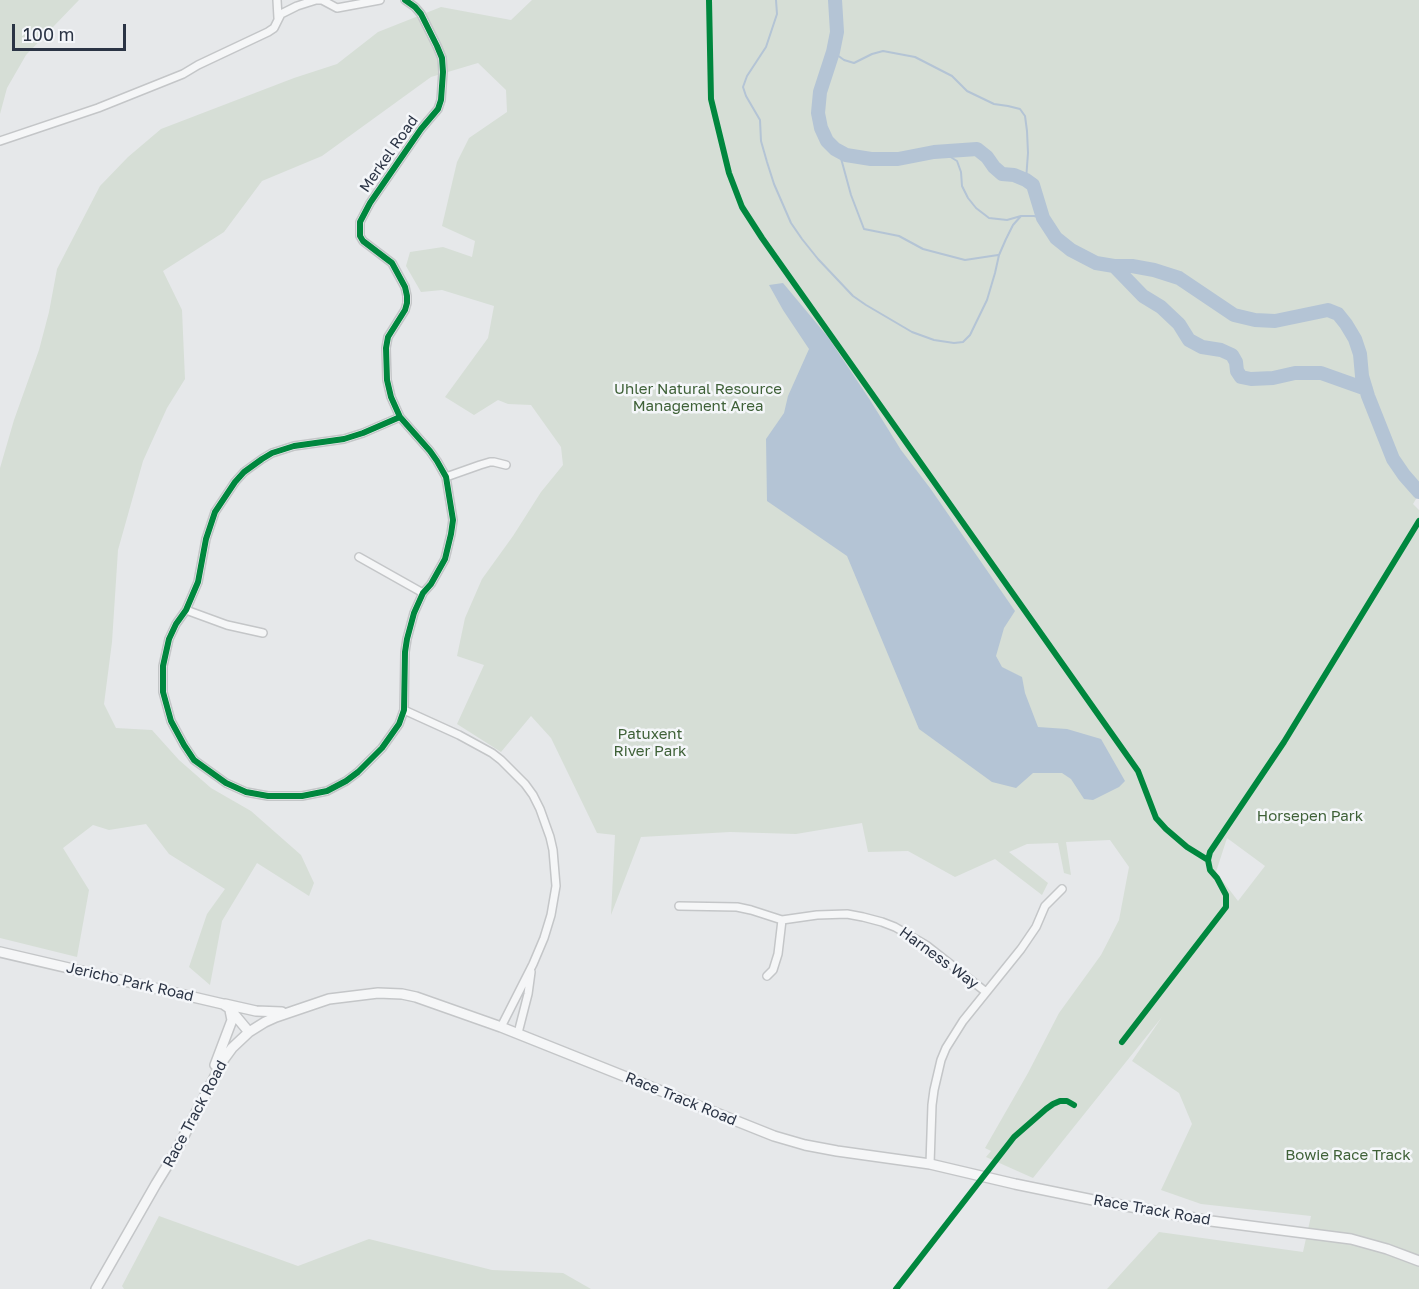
<!DOCTYPE html>
<html>
<head>
<meta charset="utf-8">
<style>
	body { margin:0 }
	#map { position:relative; width:1419px; height:1289px; overflow:hidden; background:#e6e8ea; font-family:"Golos Text",sans-serif }
	canvas { display:block }
	.scale { position:absolute; left:12px; top:24px; width:114px; height:27px; box-sizing:border-box; border:3px solid #2b3445; border-top:0; padding-left:8px; font-size:18px; line-height:21px; white-space:nowrap; color:#2b3445; -webkit-text-stroke:4px #f4f6f9; paint-order:stroke }
</style>
</head>
<body>
<div id="map">
<canvas width="1419" height="1289"></canvas>
<div class="scale">100 m</div>
</div>
<script>
const ctx = document.querySelector('canvas').getContext('2d');
ctx.lineJoin = 'round';
function fillPath(path, color) {
  ctx.fillStyle = color;
  ctx.fill(path, 'evenodd');
}
function toPath(rows) {
  const path = new Path2D();
  for (const r of rows) {
    path.moveTo(r[0], r[1]);
    for (let i = 2; i < r.length; i += 2) path.lineTo(r[i], r[i + 1]);
  }
  return path;
}
function stroke(path, color, width, dash) {
  ctx.strokeStyle = color;
  ctx.lineWidth = width;
  ctx.lineCap = dash ? 'butt' : 'round';
  ctx.setLineDash(dash || []);
  ctx.stroke(path);
}
function write(font, color, halo, rows, align = 'center') {
  ctx.font = font + ' "Golos Text",sans-serif';
  ctx.lineWidth = 5;
  ctx.setLineDash([]);
  ctx.textBaseline = 'middle';
  ctx.strokeStyle = halo;
  ctx.fillStyle = color;
  for (const [text, x, y, turn = 0] of rows) {
    ctx.save();
    ctx.translate(x, y);
    ctx.rotate((+turn || 0) * Math.PI / 180);
    ctx.textAlign = isNaN(turn) ? turn : align;
    if (halo) ctx.strokeText(text, 0, 0);
    ctx.fillText(text, 0, 0);
    ctx.restore();
  }
}
fillPath(toPath([
	[0,0,79,0,26,55,7,88,0,114],
	[532,0,1419,0,1419,494,1413,504,1419,510,1419,1289,1107,1289,1159,1232,1303,1252,1311,1216,1201,1204,1161,1190,1192,1124,1179,1093,1132,1061,1162,1017,1033,1178,986,1157,991,1151,985,1148,1028,1073,1059,1013,1101,955,1119,920,1129,867,1110,840,1066,842,1071,875,1064,873,1058,843,1027,844,1009,852,1048,883,1042,895,995,859,955,877,908,851,868,852,862,823,796,834,730,832,641,837,611,915,615,835,597,833,551,738,531,716,501,752,457,724,484,665,457,656,465,618,482,579,513,536,541,492,563,465,561,447,531,405,508,404,498,400,474,415,445,397,488,338,494,306,442,290,421,292,406,266,410,252,443,247,472,257,475,241,442,226,457,162,469,138,507,112,506,90,478,63,431,77,322,156,262,181,224,232,163,271,182,310,185,379,167,408,143,461,118,550,112,642,104,704,116,728,152,730,179,760,211,788,251,811,301,855,314,883,309,896,257,863,222,921,210,985,189,967,207,914,225,889,169,854,146,824,109,830,93,825,63,848,89,890,77,957,0,938,0,468,14,420,39,350,49,312,57,269,100,186,128,157,161,129,294,78,337,64,378,32,441,7,511,20],
	[1227,838,1265,866,1238,901,1216,872],
	[159,1216,298,1266,369,1239,492,1270,563,1273,591,1289,124,1289,122,1286]
]), '#d6ded6');
fillPath(toPath([
	[783,283,828,337,870,400,901,450,930,488,1015,611,1004,628,996,656,1002,667,1022,677,1025,693,1038,727,1067,729,1101,739,1125,781,1119,787,1093,800,1084,799,1071,779,1062,773,1033,773,1016,788,992,782,919,729,847,556,767,501,766,439,784,413,788,396,809,349,783,310,769,285]
]), '#b4c4d5');
stroke(toPath([
	[776,0,777,14,766,47,747,76,743,87,746,96,760,120,761,141,767,162,774,184,791,223,802,239,818,259,853,296,866,305,912,332,934,340,954,343,963,342,970,335,987,300,995,273,999,255,1006,239,1013,225,1021,216],
	[833,52,844,60,854,63,872,54,883,51,915,57,952,76,967,91,994,104,1008,106,1020,109,1025,116,1027,131,1028,153,1026,180],
	[839,151,851,195,864,229,899,236,923,249,965,260,998,255],
	[934,152,949,156,957,161,961,172,962,186,968,198,976,208,989,218,1007,220,1021,216,1034,216,1043,218]
]), '#b4c4d5', 2);
stroke(toPath([
	[835,0,837,32,833,52,820,92,818,113,821,128,827,141,835,149,846,155,871,159,898,159,934,152,977,149,987,157,994,167,1002,174,1014,175,1026,180,1033,185,1043,218,1056,238,1071,250,1096,263,1114,266,1132,266,1154,270,1179,278,1234,315,1255,320,1275,321,1328,310,1338,314,1346,324,1355,339,1360,354,1362,376,1368,396,1393,459,1404,475,1419,492],
	[1114,266,1143,296,1161,307,1179,324,1189,340,1202,347,1221,350,1232,355,1236,362,1237,371,1241,377,1251,379,1273,378,1295,373,1321,373,1366,389]
]), '#b4c4d5', 14);
const minor = toPath([
	[277,0,278,18],
	[0,141,98,108,183,74,198,65,268,32,274,28,281,14,297,6,316,0,322,0,337,8,380,0],
	[400,417,363,433,344,439,294,446,272,453,262,459,244,472,235,482,215,512,206,539,198,582,186,610,176,624,169,639,163,666,163,692,171,721,184,745,194,760,226,783,246,792,268,796,302,796,327,791,346,781,358,772,382,748,399,724,404,710,405,652,407,639,414,613,423,593,431,584,445,559,451,534,453,520,446,477,437,461,430,451,400,417,391,397,387,380,386,348,388,337,405,310,407,303,407,296,405,287,392,263,363,241,360,236,360,222,370,203,421,129,438,109,441,100,443,72,442,58,437,46,421,14,415,7,405,0],
	[446,477,480,465,490,462,494,462,506,465],
	[359,557,423,593],
	[186,610,227,625,263,633],
	[404,710,459,735,492,753,501,760,525,784,533,795,540,809,550,837,553,850,556,886,551,915,544,938,533,964,501,1027],
	[679,906,737,907,751,910,782,920,817,915,847,914,863,917,882,922,895,927,926,945,986,992],
	[767,976,773,970,778,954,782,920],
	[518,1033,528,994,531,972],
	[930,1164,932,1105,934,1090,941,1060,946,1048,963,1021,1021,949,1036,927,1045,906,1062,889]
]);
const tertiary = toPath([
	[0,952,223,1004,229,1008,249,1032],
	[225,1004,256,1011,282,1012],
	[215,1065,232,1020,230,1010],
	[96,1289,156,1184,175,1153,224,1059,232,1048,249,1032,265,1022,276,1017,329,999,378,993,402,994,416,997,501,1027,774,1136,805,1145,837,1151,930,1164,1015,1184,1098,1201,1211,1221,1351,1239,1387,1249,1419,1261]
]);
stroke(minor, '#c4c6c8', 10);
stroke(tertiary, '#c4c6c8', 12);
stroke(minor, '#f5f6f7', 7);
stroke(tertiary, '#f5f6f7', 9);
stroke(toPath([
	[709,0,711,99,729,173,742,207,762,238,1138,771,1156,818,1166,829,1187,847,1208,860,1210,870,1217,878,1226,895,1226,907,1122,1042],
	[400,417,363,433,344,439,294,446,272,453,262,459,244,472,235,482,215,512,206,539,198,582,186,610,176,624,169,639,163,666,163,692,171,721,184,745,194,760,226,783,246,792,268,796,302,796,327,791,346,781,358,772,382,748,399,724,404,710,405,652,407,639,414,613,423,593,431,584,445,559,451,534,453,520,446,477,437,461,430,451,400,417,391,397,387,380,386,348,388,337,405,310,407,303,407,296,405,287,392,263,363,241,360,236,360,222,370,203,421,129,438,109,441,100,443,72,442,58,437,46,421,14,415,7,405,0],
	[1208,860,1210,852,1284,742,1419,521],
	[896,1289,1014,1137,1046,1109,1053,1104,1060,1101,1067,1101,1074,1105]
]), '#00873e', 6);
write('15px', '#2b3445', '#f4f6f9', [
	["Merkel Road",389,154,-55],
	["Harness Way",939,958,36],
	["Jericho Park Road",130,982,13],
	["Race Track Road",681,1099,22],
	["Race Track Road",195,1114,-62],
	["Race Track Road",1152,1210,10]
]);
write('15px', '#3f6138', '#f4f6f9', [
	["Uhler Natural Resource",698,389],
	["Management Area",698,406],
	["Patuxent",650,734],
	["River Park",650,751],
	["Horsepen Park",1310,816],
	["Bowie Race Track",1348,1155]
]);
</script>
</body>
</html>
